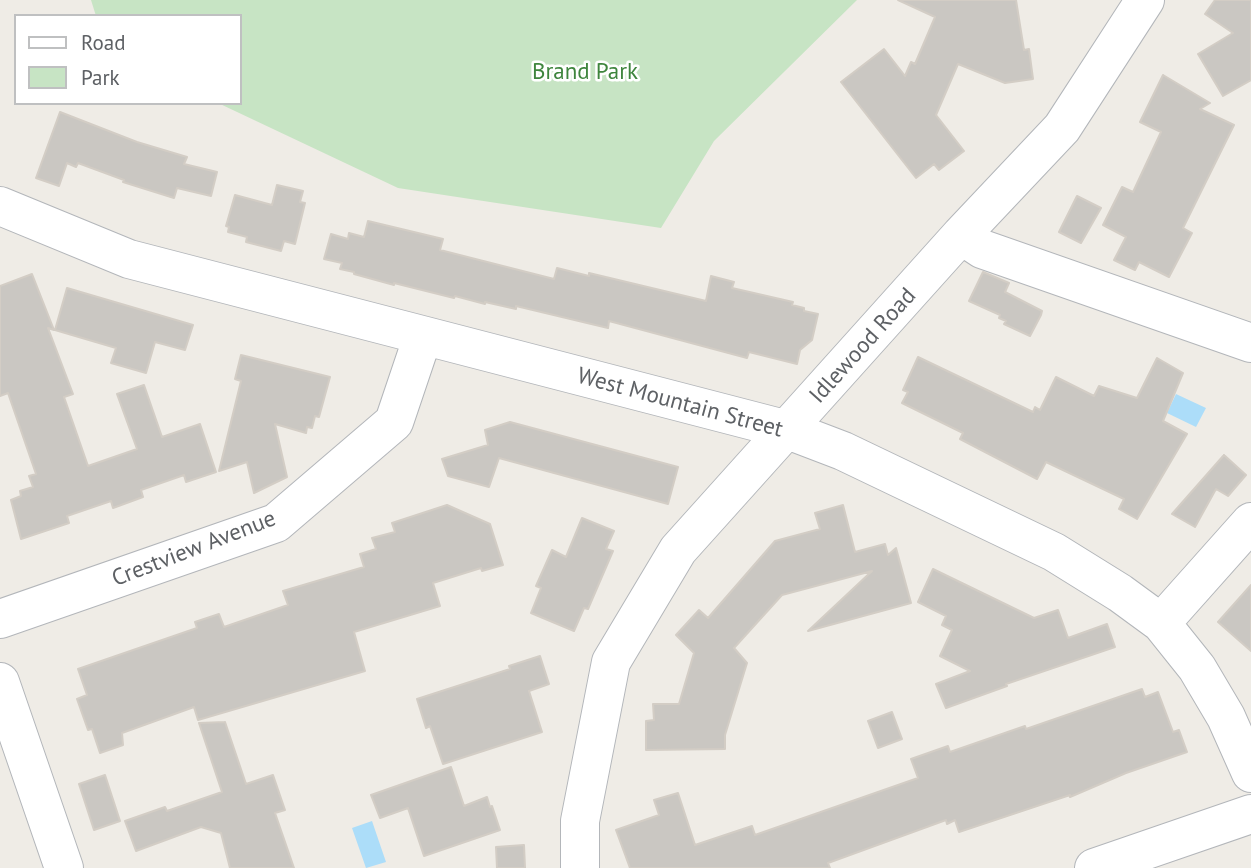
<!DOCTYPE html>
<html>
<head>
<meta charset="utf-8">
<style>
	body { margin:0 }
	#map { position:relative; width:1251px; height:868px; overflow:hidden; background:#efece6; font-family:"PT Sans",sans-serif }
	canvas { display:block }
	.legend { position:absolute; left:14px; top:14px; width:228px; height:91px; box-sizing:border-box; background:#fff; border:2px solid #bfc0c1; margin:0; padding:9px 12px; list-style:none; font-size:21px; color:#5e6165 }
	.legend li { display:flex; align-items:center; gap:14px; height:35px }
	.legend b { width:35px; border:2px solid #bfc0c1 }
</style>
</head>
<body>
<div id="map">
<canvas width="1251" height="868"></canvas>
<ul class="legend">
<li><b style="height:9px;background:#fff"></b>Road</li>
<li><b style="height:19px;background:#c7e4c4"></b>Park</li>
</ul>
</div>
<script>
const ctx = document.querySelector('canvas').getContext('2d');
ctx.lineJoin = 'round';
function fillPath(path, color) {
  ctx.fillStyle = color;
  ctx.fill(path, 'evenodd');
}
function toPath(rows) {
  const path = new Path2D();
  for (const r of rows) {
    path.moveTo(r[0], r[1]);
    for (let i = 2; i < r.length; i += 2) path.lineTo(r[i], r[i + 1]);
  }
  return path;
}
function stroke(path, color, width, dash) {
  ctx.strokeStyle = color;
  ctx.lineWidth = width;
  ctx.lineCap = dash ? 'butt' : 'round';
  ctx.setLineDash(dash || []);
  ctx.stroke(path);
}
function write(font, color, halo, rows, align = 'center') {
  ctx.font = font + ' "PT Sans",sans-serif';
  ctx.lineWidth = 5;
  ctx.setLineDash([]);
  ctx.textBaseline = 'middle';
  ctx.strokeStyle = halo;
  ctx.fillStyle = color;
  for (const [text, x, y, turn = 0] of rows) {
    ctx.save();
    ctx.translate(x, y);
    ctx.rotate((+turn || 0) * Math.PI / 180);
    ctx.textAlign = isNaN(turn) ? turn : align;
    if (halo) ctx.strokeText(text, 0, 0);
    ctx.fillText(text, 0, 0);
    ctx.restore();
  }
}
fillPath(toPath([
	[91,0,857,0,714,141,661,228,398,188,218,103,240,103,240,16,96,16]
]), '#c7e4c4');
fillPath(toPath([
	[1176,394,1206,408,1196,427,1167,413],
	[372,821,386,862,366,868,352,828]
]), '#acddf9');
const building = toPath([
	[898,0,1016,0,1024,50,1029,49,1033,79,1005,83,958,64,936,115,964,151,939,170,934,164,916,178,841,82,884,49,905,76,911,62,915,64,935,17,898,0],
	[1215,0,1251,0,1251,80,1223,96,1198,54,1233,33,1205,14,1215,0],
	[1163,75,1210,103,1200,109,1234,125,1183,228,1192,233,1169,277,1139,262,1135,270,1114,260,1126,237,1103,225,1122,187,1133,192,1161,132,1140,122,1163,75],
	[60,112,137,142,187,157,184,164,217,172,211,196,177,188,174,198,123,182,124,180,78,163,76,167,67,163,59,186,36,178,60,112],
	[277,185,303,191,300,202,305,203,295,244,284,241,281,251,246,242,247,237,228,232,229,227,226,226,235,195,272,205,277,185],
	[1077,196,1101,208,1081,243,1059,232,1077,196],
	[368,221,443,239,440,250,554,279,557,268,589,276,589,273,706,301,711,276,734,282,732,288,793,302,792,305,804,308,804,311,818,314,812,340,800,350,797,364,749,352,747,358,609,321,608,328,516,306,516,309,485,302,485,304,455,296,454,298,394,283,394,285,354,274,354,272,340,269,342,263,324,259,331,234,348,239,349,233,364,237,368,221],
	[983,272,1009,283,1005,292,1042,311,1041,315,1030,336,1004,324,1006,321,999,318,1000,315,969,301,983,272],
	[32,274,54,330,48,328,73,394,64,397,88,466,137,449,117,394,144,385,162,437,200,424,216,472,186,482,184,475,141,490,143,497,113,508,111,501,67,516,69,523,21,539,11,500,21,496,20,491,33,487,29,476,36,474,8,393,0,396,0,286,32,274],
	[67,288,193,325,185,350,155,342,146,373,111,363,116,348,55,330,67,288],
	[241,355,330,377,319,417,315,416,312,428,307,427,306,433,275,424,287,477,254,493,247,462,219,471,241,381,235,379,241,355],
	[918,357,1033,412,1035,407,1040,410,1056,377,1094,396,1099,386,1137,398,1157,358,1183,373,1163,421,1187,434,1137,519,1119,509,1124,499,1046,462,1037,479,960,439,963,433,902,403,908,392,903,390,918,357],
	[510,422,678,467,668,504,499,458,489,487,448,476,442,459,488,445,485,430,510,422],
	[1224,455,1246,475,1228,496,1216,489,1195,527,1172,514,1224,455],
	[447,505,490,524,503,565,482,571,481,568,433,583,440,606,354,632,365,671,198,720,194,707,122,733,123,745,100,753,92,729,88,730,77,699,87,695,78,669,197,628,195,622,219,614,224,627,288,605,283,591,364,567,360,554,376,549,372,538,395,532,392,523,447,505],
	[843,505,855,552,885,544,888,555,896,548,911,603,808,631,872,571,782,595,734,648,747,663,725,735,725,749,646,750,646,721,654,720,653,704,679,704,694,653,676,635,699,610,708,618,775,541,820,529,815,513,843,505],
	[582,518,614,531,606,549,613,551,588,609,584,608,574,631,531,613,541,588,536,586,552,550,566,557,582,518],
	[933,569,1034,618,1058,610,1068,638,1107,624,1115,647,1006,684,1007,686,946,708,936,684,970,671,940,656,952,630,942,625,946,616,918,602,933,569],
	[1251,585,1251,651,1218,622,1251,585],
	[540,656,549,684,529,691,542,732,443,764,430,726,426,728,417,699,510,669,509,666,540,656],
	[1142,689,1145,697,1158,692,1173,732,1179,730,1187,752,1126,773,1070,797,1070,795,959,832,955,820,947,824,946,820,828,863,830,868,630,868,616,830,659,815,654,800,678,793,695,845,752,826,755,835,918,778,911,759,948,746,950,752,1025,726,1026,729,1142,689],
	[892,712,902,739,878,748,868,721,892,712],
	[225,722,246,784,273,775,285,810,275,813,294,868,230,868,221,833,201,827,136,851,125,821,165,807,167,811,222,792,199,723,225,722],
	[451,767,464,806,487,797,490,807,492,806,500,830,424,856,408,808,380,818,371,795,451,767],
	[105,775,120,821,94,830,79,784,105,775],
	[524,845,525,868,497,868,496,847,524,845]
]);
fillPath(building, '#cac7c2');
stroke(building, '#d3cdc5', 2);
const minor = toPath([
	[0,206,129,259,788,430,843,451,1054,552,1120,593,1161,623,1197,668,1226,717,1251,773],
	[961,235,982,249,1251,343],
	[0,619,276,523,394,422,423,336],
	[1161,623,1251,522],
	[0,682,64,868],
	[580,868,580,821,611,662,678,550,961,235,1062,128,1145,0],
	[1094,868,1251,814]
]);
stroke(minor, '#b3b6ba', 40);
stroke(minor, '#fff', 38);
write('23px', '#3e853d', '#fff', [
	["Brand Park",585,72]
]);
write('23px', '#5e6165', '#fff', [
	["Idlewood Road",863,346,-48],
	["West Mountain Street",680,403,15],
	["Crestview Avenue",194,549,-21]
]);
</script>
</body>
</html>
